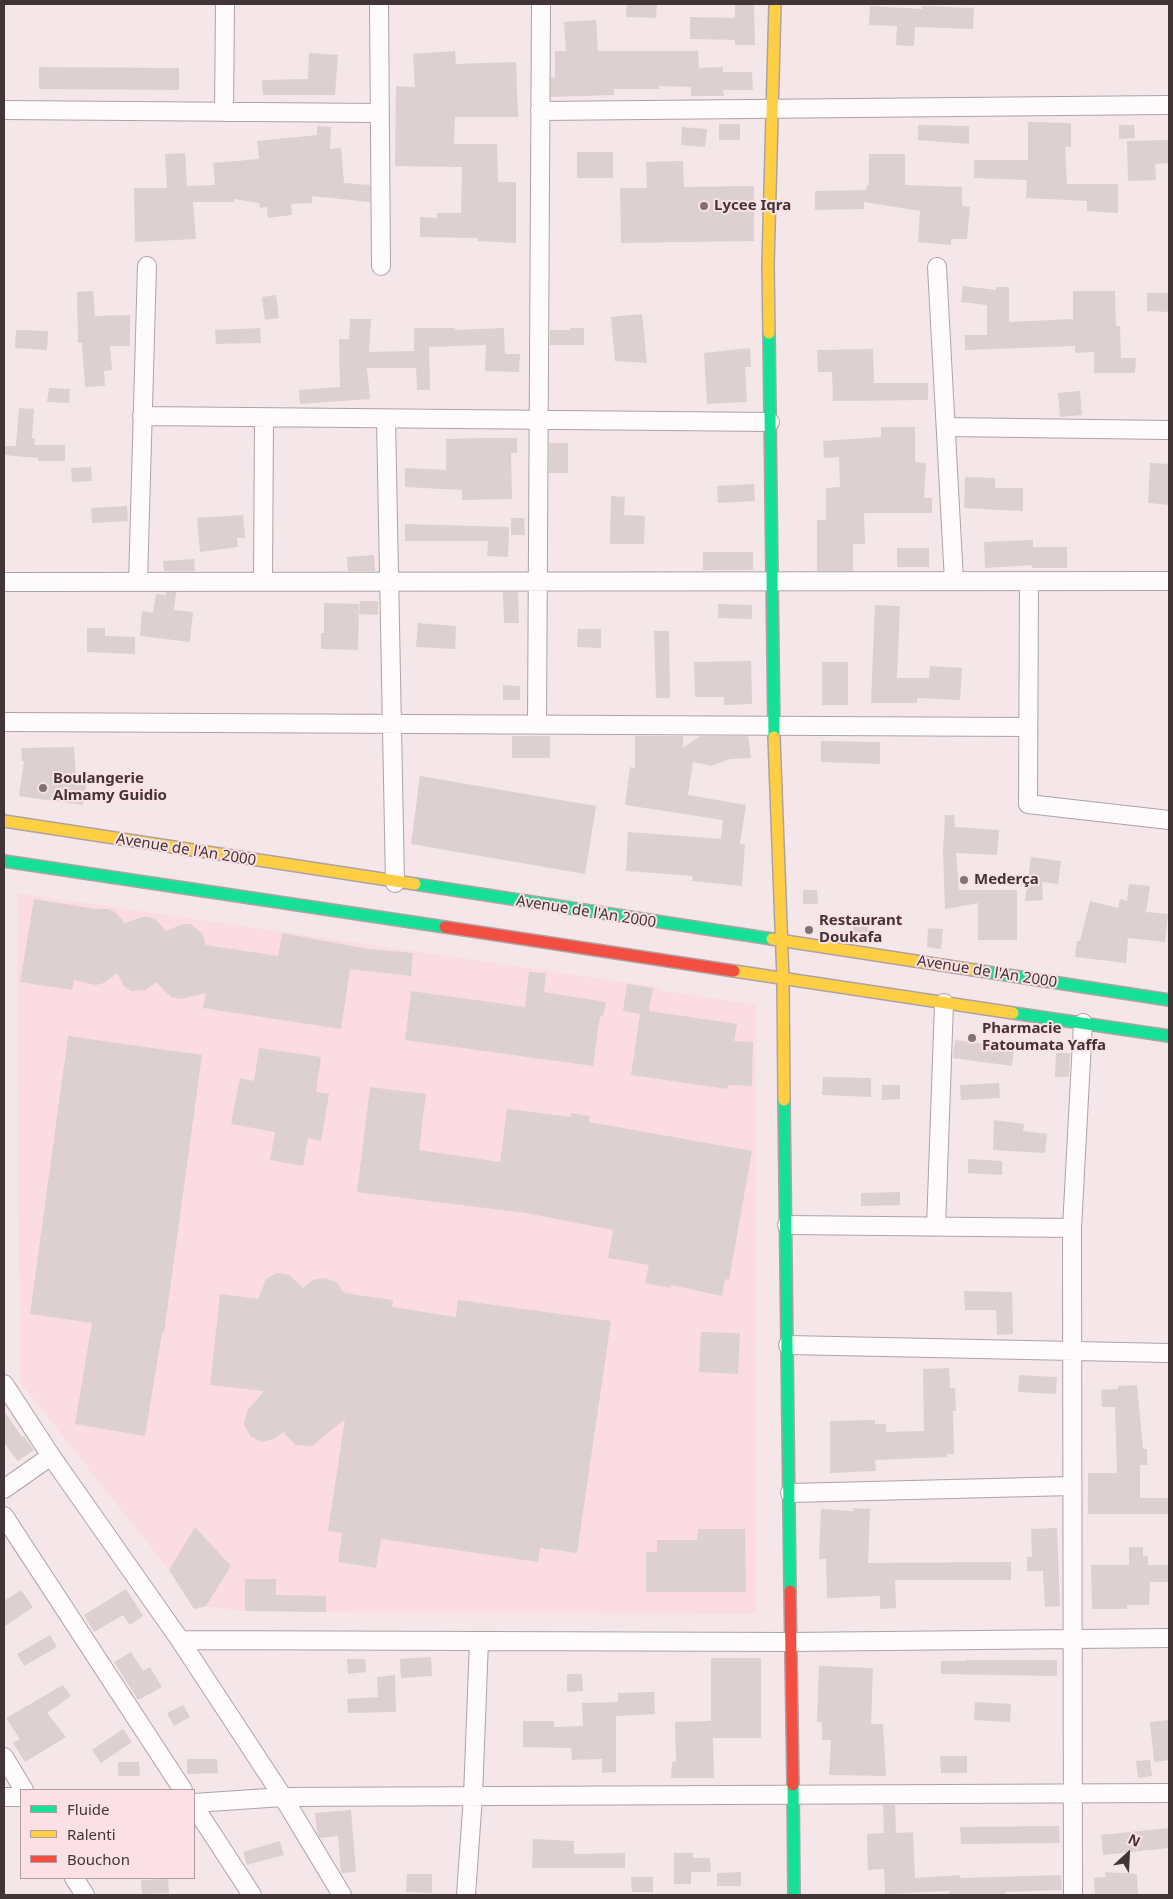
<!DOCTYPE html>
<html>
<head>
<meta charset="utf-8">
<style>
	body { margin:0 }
	#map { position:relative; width:1173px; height:1899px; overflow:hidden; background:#f5e6e9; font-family:"Noto Sans",sans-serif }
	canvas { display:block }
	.frame { position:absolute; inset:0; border:5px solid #423537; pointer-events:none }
	.legend { position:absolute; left:20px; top:1789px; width:175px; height:90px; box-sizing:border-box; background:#fbe0e5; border:1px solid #b19c9f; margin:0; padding:6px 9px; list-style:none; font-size:15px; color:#423537 }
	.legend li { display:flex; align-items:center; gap:10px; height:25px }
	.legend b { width:25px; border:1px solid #b19c9f }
	.north { position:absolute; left:1103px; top:1829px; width:50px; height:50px; -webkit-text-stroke:4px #fbe0e5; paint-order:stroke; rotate:25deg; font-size:14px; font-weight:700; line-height:20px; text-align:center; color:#423537 }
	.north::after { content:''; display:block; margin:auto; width:18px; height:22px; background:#423537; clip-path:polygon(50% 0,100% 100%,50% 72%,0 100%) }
</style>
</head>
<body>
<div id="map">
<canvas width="1173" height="1899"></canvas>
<div class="frame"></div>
<ul class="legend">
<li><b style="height:6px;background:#16e098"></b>Fluide</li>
<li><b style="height:6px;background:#ffcf43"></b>Ralenti</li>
<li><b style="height:6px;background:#f24e42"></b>Bouchon</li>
</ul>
<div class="north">N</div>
</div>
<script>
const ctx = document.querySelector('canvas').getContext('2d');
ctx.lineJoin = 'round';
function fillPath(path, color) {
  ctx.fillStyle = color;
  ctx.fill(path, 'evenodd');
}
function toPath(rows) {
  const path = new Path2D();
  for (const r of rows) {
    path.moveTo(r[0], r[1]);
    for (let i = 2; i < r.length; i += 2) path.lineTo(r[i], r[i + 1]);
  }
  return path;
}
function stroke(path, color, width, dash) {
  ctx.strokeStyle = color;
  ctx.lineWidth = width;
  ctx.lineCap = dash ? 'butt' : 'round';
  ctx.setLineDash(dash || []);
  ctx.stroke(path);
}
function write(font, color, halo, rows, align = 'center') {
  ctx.font = font + ' "Noto Sans",sans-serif';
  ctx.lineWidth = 4;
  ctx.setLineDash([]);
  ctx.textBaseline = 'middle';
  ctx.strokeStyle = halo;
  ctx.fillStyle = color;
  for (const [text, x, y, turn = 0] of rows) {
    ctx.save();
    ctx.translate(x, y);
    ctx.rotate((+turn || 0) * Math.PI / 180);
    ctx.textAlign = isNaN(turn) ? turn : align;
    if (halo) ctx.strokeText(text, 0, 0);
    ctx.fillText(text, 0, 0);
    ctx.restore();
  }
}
fillPath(toPath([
	[17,893,658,987,659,990,756,1005,756,1613,326,1612,245,1611,206,1606,194,1609,169,1570,20,1382]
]), '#fadce2');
fillPath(toPath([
	[627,4,657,4,656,18,626,17],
	[735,4,754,4,755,45,735,45,735,40,690,39,690,17,735,18],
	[870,6,922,9,922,6,974,8,973,29,915,27,914,46,896,45,897,26,869,25],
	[596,20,598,51,698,51,699,68,723,67,723,72,752,72,753,90,723,90,724,96,691,96,691,87,659,86,659,89,614,89,614,95,551,97,551,78,555,77,555,51,566,51,564,22],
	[455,51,456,64,516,62,518,117,455,117,454,144,497,144,498,182,516,182,516,243,478,241,478,238,420,237,420,217,437,218,437,213,461,213,462,167,395,166,396,86,415,87,413,54],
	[309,53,338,55,335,95,263,95,262,80,308,79],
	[39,67,179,68,179,90,39,89],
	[1028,122,1071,123,1071,147,1065,146,1067,184,1118,184,1118,213,1087,211,1087,201,1026,198,1027,180,974,178,974,160,1028,160],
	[719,124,740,124,740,140,719,140],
	[918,125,969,126,969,144,918,140],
	[1119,125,1134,125,1135,138,1119,139],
	[317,126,331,127,330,149,341,148,344,183,370,185,370,202,312,196,312,203,291,204,292,215,268,218,267,207,260,208,259,203,234,199,234,202,193,202,196,239,135,242,134,188,167,188,165,154,185,153,187,186,215,185,213,163,259,159,257,141,317,135],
	[682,127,707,129,705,147,681,145],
	[1169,140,1169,163,1155,164,1156,180,1128,181,1127,141],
	[577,152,613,152,613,178,577,178],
	[869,154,905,154,905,185,962,187,962,206,970,207,967,239,951,239,951,245,918,242,920,211,864,202,864,209,815,210,815,191,866,190,867,185,869,185],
	[683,161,684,187,754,186,754,241,621,243,620,188,647,188,646,162],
	[963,286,996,290,996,287,1009,287,1009,322,1073,319,1073,291,1115,291,1116,326,1120,326,1121,358,1136,358,1135,373,1094,373,1094,352,1075,353,1075,346,965,350,965,335,987,335,987,305,961,302],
	[93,291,95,316,130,315,130,346,110,346,112,370,104,371,105,386,85,387,82,343,78,343,77,292],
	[1147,293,1169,293,1169,312,1147,311],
	[276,295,279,318,265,320,262,297],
	[642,314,647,363,615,361,611,317],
	[350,319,371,319,369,352,414,351,414,328,455,328,455,330,504,328,505,354,520,354,519,372,485,371,486,345,429,347,430,390,417,390,416,368,367,368,370,399,300,404,299,390,340,387,339,339,349,339],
	[260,328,261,343,216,344,215,330],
	[570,328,584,328,584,345,550,345,550,330,570,330],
	[16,330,48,331,47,350,15,348],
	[750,348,751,367,745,367,747,402,707,404,704,353],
	[873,349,874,383,928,383,928,400,833,401,832,372,818,372,817,350],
	[49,388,70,389,69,403,47,402],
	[1080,391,1082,415,1060,417,1058,393],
	[19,408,34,409,32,438,35,438,34,445,65,445,65,461,38,461,38,458,4,455,4,446,16,446],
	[881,427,915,427,915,462,926,463,924,498,932,498,932,513,864,513,865,544,853,544,853,571,817,571,817,520,826,520,826,488,840,487,839,457,824,458,823,441,881,437],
	[480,438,517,438,517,453,511,453,512,499,462,500,462,490,405,487,405,468,446,470,446,439],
	[549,443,568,443,568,473,549,473],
	[1150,463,1169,464,1169,505,1148,503],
	[91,467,92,481,72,482,71,468],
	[965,477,995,478,995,488,1023,488,1023,511,964,508],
	[754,484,755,501,718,503,717,486],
	[611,496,625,497,624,515,645,516,644,544,610,544],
	[127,506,128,521,92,523,91,508],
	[243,515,245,538,237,538,238,547,200,552,197,518],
	[511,518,524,518,525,535,511,535],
	[405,524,509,527,508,557,487,556,488,541,405,541],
	[1033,540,1033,547,1067,547,1067,568,1032,568,1032,565,985,568,984,542],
	[897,548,929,548,929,567,897,567],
	[703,552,753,552,753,570,703,570],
	[374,555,375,571,348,571,347,557],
	[194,559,195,571,164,571,163,561],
	[166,592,176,592,174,610,193,612,190,642,140,636,142,611,153,613,156,594,166,595],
	[503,592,518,592,519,623,504,623],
	[360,601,378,601,378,615,359,614],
	[324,603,359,604,358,650,321,649,321,633,324,633],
	[718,604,752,605,752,619,718,618],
	[875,605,900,606,897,678,929,678,930,666,962,668,960,700,917,698,917,703,871,703],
	[418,623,456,626,455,649,416,647],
	[87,628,105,628,105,636,135,637,135,654,87,652],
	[578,629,601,629,601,648,577,647],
	[654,631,669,631,670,698,656,698],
	[751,661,752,704,724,705,724,697,695,697,694,662],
	[822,662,848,662,848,705,822,705],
	[503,685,520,686,520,700,503,700],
	[512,736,550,736,550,758,512,758],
	[635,736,683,736,683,748,700,736,748,736,751,758,730,759,711,766,693,762,688,795,746,805,740,844,745,844,742,886,692,881,693,876,626,871,628,832,721,839,723,820,625,805,630,767,635,768],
	[821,741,880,742,880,764,821,762],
	[74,747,76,780,87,781,83,805,19,796,24,761,22,761,21,748],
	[420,776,596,806,585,874,411,844],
	[945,815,954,815,955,827,999,830,997,855,956,853,959,890,1017,890,1017,940,978,940,978,903,945,909,943,852],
	[1031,857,1061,861,1058,884,1042,882,1043,900,1025,901],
	[1129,884,1150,886,1146,912,1168,914,1165,942,1128,938,1126,963,1075,957,1077,941,1080,941,1090,901,1118,908,1120,899,1127,901],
	[803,890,817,890,818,904,803,904],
	[34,899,96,909,108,909,115,912,125,923,142,917,149,917,156,920,166,931,183,924,190,924,202,933,206,945,278,956,282,933,368,949,413,953,411,976,350,969,341,1029,203,1008,206,993,181,999,171,997,156,982,146,990,131,991,124,986,117,973,104,983,96,985,74,980,72,990,20,982],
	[854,918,869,920,867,937,852,935],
	[928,928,943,929,941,949,927,947],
	[529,972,546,973,544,992,606,1002,603,1017,600,1016,593,1066,405,1040,411,991,525,1007],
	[627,984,653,988,649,1011,737,1024,734,1041,753,1042,752,1086,728,1085,727,1089,631,1075,640,1014,623,1011],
	[68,1036,202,1055,164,1333,162,1333,145,1436,75,1424,92,1323,30,1314],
	[955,1040,1014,1048,1012,1066,953,1058],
	[259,1048,321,1057,316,1092,329,1094,321,1141,308,1138,303,1166,270,1160,275,1132,231,1124,240,1078,254,1081],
	[1056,1053,1070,1053,1069,1077,1055,1077],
	[823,1077,871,1078,871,1097,822,1095],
	[999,1083,1000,1098,961,1100,960,1085],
	[882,1085,900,1085,900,1099,882,1100],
	[370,1087,426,1094,419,1150,500,1162,507,1109,571,1117,571,1113,590,1116,589,1122,752,1151,729,1280,725,1279,722,1296,671,1285,671,1288,645,1283,649,1265,608,1258,613,1230,526,1213,357,1192],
	[994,1120,1024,1124,1023,1131,1047,1134,1045,1153,993,1150],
	[968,1159,1002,1161,1002,1175,968,1173],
	[900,1192,900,1205,861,1206,861,1193],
	[277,1273,289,1275,303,1288,313,1280,325,1278,336,1282,344,1293,393,1300,392,1307,456,1317,458,1300,611,1321,577,1553,540,1548,538,1562,381,1539,376,1568,338,1562,342,1533,328,1531,345,1419,312,1446,296,1445,283,1432,274,1439,262,1442,250,1436,244,1424,247,1411,264,1391,210,1385,220,1294,258,1299,266,1279],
	[964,1291,1012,1292,1013,1334,997,1335,996,1310,965,1310],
	[701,1332,740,1333,738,1374,699,1372],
	[949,1368,950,1388,955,1388,956,1411,953,1411,954,1454,947,1454,947,1457,875,1460,876,1471,830,1473,830,1421,875,1420,875,1424,886,1424,886,1432,924,1431,923,1369],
	[1019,1375,1057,1377,1056,1394,1018,1392],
	[1137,1385,1143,1449,1147,1449,1147,1465,1140,1465,1140,1498,1169,1498,1169,1514,1088,1514,1088,1473,1117,1473,1115,1407,1102,1407,1101,1390,1118,1389,1118,1386],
	[4,1411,22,1437,24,1436,34,1450,18,1461,4,1443],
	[853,1508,870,1509,868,1563,1011,1562,1011,1580,895,1580,896,1608,880,1609,880,1596,827,1598,826,1559,819,1559,821,1509,853,1511],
	[195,1527,231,1566,206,1606,194,1609,169,1570],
	[1057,1528,1060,1606,1045,1607,1043,1571,1027,1571,1027,1557,1032,1557,1031,1529],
	[698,1529,745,1529,746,1592,646,1592,646,1552,657,1552,657,1540,697,1540],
	[1129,1547,1143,1547,1143,1556,1148,1556,1148,1565,1169,1565,1169,1582,1150,1582,1149,1605,1127,1605,1127,1609,1092,1609,1091,1565,1129,1565],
	[245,1579,276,1579,276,1595,326,1596,326,1612,245,1611],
	[126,1589,143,1616,130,1625,123,1615,94,1632,84,1615],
	[21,1590,33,1607,4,1627,4,1601],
	[50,1635,57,1647,24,1666,17,1654],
	[131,1652,143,1671,150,1667,162,1687,138,1700,114,1662],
	[431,1657,432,1676,401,1678,400,1659],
	[711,1658,761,1658,761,1738,713,1738,714,1778,671,1778,672,1762,676,1761,675,1722,711,1721],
	[347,1659,365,1659,366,1672,348,1674],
	[966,1660,1057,1660,1057,1676,941,1674,941,1661,966,1661],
	[819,1666,873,1668,871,1724,883,1724,886,1776,829,1775,831,1740,822,1740,822,1722,817,1722],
	[567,1674,582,1674,583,1691,567,1692],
	[395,1675,396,1712,348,1713,347,1699,378,1697,377,1677],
	[63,1685,71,1696,47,1713,66,1737,25,1762,13,1743,20,1739,6,1718],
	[654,1692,655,1714,616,1716,616,1772,602,1773,602,1759,572,1760,571,1748,523,1747,523,1721,554,1721,554,1727,583,1726,582,1703,618,1702,618,1693],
	[975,1702,1011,1704,1010,1722,974,1720],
	[183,1705,190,1717,174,1726,167,1713],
	[1169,1720,1169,1760,1154,1762,1150,1722],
	[123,1729,132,1742,101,1763,92,1750],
	[940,1756,967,1756,967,1773,941,1773],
	[187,1759,217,1759,218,1773,187,1774],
	[1150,1760,1152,1776,1138,1778,1136,1761],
	[118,1762,139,1762,140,1776,118,1776],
	[883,1805,895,1805,896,1833,913,1832,915,1878,960,1875,960,1878,1061,1875,1062,1890,1005,1892,1005,1895,949,1895,949,1891,885,1894,884,1869,868,1870,867,1834,884,1833],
	[351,1810,356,1872,341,1873,338,1836,320,1838,317,1833,315,1813],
	[1059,1826,1060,1843,961,1844,960,1827],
	[1169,1828,1169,1848,1103,1855,1101,1835],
	[533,1839,574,1841,574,1854,625,1853,625,1868,532,1868],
	[280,1841,284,1855,247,1865,243,1852],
	[674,1853,693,1853,693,1858,710,1858,711,1872,691,1872,691,1884,674,1884],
	[741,1872,741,1886,717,1886,717,1873],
	[1105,1872,1137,1874,1138,1895,1095,1895,1094,1878,1106,1877],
	[407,1874,432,1874,432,1893,406,1892],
	[631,1877,653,1877,653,1892,632,1892],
	[168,1879,169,1893,142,1894,141,1880]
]), '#ddd0d1');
const street = toPath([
	[379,4,381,266],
	[4,110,380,113],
	[540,111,1169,105],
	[224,112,225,4],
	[937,267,954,581],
	[142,416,770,422],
	[386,419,395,883],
	[946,427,1169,430],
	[1029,581,1028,804,1169,820],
	[4,582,1169,581],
	[138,582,147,266],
	[263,582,264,417],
	[4,722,1028,727],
	[537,723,541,4],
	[787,1225,1072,1228],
	[936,1227,944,1003],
	[788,1345,1169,1353],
	[4,1384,51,1456,180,1640,283,1797,342,1895],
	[4,1489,51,1456],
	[790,1493,1072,1486],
	[4,1516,183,1790],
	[180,1640,791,1642,1169,1638],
	[4,1757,24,1790],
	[4,1797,21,1797],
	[194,1803,283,1797,1169,1793],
	[194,1806,252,1895],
	[74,1878,85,1895],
	[466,1895,473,1796,479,1641],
	[1073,1895,1072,1228,1083,1023]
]);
const fast = toPath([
	[769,333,774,737],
	[4,861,445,927],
	[415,884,772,939],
	[974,970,1169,1000],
	[1013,1013,1169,1036],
	[784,1100,790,1591],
	[793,1785,794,1895]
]);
const slow = toPath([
	[769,333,768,265,775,4],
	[774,737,783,979,784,1100],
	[4,821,415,884],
	[772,939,974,970],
	[734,971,1013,1013]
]);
const jam = toPath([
	[445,927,734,971],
	[790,1591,793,1785]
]);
stroke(street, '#afa2a5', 20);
stroke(fast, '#afa2a5', 14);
stroke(slow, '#afa2a5', 14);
stroke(jam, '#afa2a5', 14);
stroke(street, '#fefbfc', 18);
stroke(fast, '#16e098', 11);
stroke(slow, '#ffcf43', 11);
stroke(jam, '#f24e42', 11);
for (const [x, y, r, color] of [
	[704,206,5,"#817375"],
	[43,788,5,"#817375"],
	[964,880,5,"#817375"],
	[809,930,5,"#817375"],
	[972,1038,5,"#817375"]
]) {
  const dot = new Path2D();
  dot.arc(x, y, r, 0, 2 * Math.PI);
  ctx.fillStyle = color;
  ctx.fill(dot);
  stroke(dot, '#fbe0e5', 2);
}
write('bold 15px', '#423537', '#fbe0e5', [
	["Lycee Iqra",714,206],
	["Boulangerie",53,779],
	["Almamy Guidio",53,796],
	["Mederça",974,880],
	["Restaurant",819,921],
	["Doukafa",819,938],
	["Pharmacie",982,1029],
	["Fatoumata Yaffa",982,1046]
], 'left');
write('15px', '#423537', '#fbe0e5', [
	["Avenue de l'An 2000",186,850,9],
	["Avenue de l'An 2000",586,912,9],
	["Avenue de l'An 2000",987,972,9]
]);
</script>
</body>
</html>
